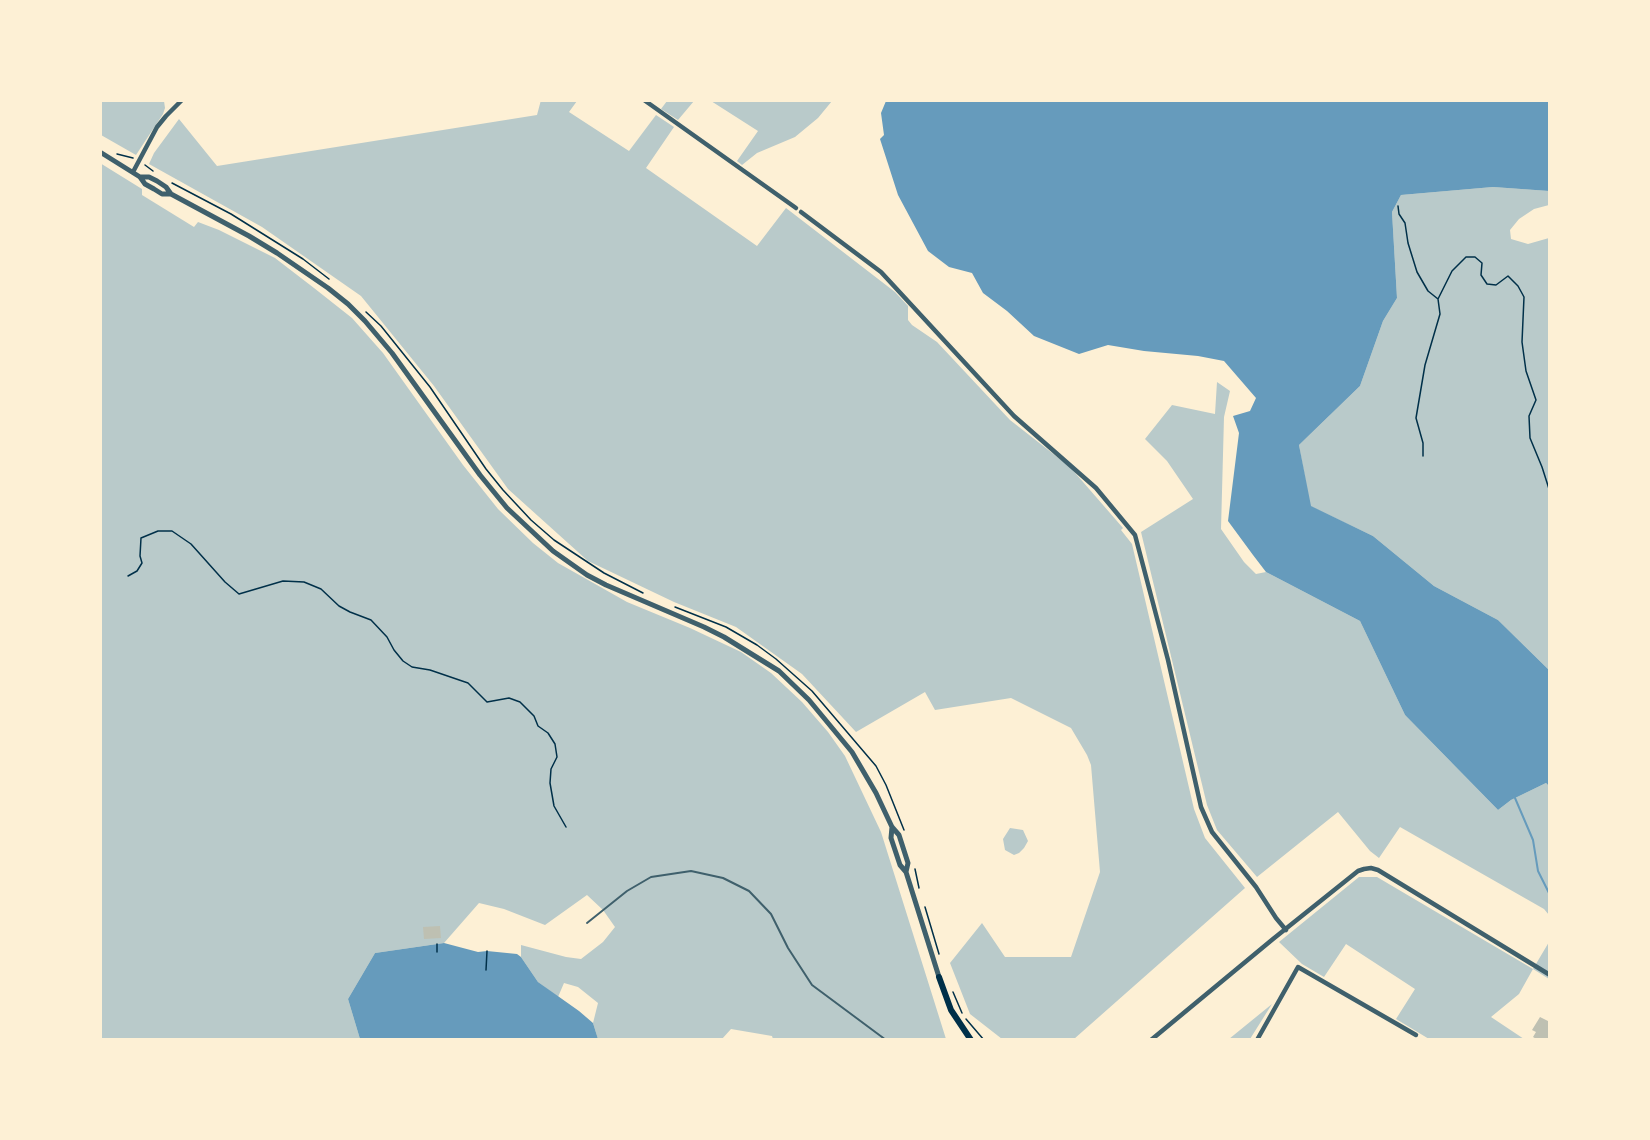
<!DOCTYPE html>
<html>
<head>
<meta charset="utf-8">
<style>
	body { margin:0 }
	#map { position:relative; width:1650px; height:1140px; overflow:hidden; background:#fdf0d5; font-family:"Fira Sans",sans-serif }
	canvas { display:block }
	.frame { position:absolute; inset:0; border:102px solid #fdf0d5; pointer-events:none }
</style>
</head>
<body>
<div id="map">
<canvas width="1650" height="1140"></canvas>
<div class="frame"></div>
</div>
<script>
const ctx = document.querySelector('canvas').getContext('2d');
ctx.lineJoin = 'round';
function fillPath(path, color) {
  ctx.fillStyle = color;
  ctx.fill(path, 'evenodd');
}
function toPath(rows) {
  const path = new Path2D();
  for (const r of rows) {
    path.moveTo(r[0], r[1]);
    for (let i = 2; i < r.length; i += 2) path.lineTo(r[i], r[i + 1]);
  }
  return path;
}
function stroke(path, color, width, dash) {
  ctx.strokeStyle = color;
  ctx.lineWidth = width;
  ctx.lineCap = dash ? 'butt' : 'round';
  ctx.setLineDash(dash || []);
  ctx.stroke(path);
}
fillPath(toPath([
	[541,100,577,101,569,112,629,151,656,115,674,127,646,168,757,246,786,208,895,292,908,306,908,320,912,325,937,342,1010,420,1070,467,1123,528,1121,530,1132,544,1194,809,1205,838,1245,888,1074,1039,1002,1039,970,1014,950,963,982,923,1005,957,1071,957,1100,872,1091,765,1087,755,1071,728,1011,698,935,710,925,692,856,732,802,674,736,627,674,602,588,561,508,489,434,386,361,296,262,227,149,164,154,153,179,119,217,166,537,115],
	[101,101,164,101,165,108,163,114,136,155,101,135],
	[667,101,667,100,694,101,678,120,661,109],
	[711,101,832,100,832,101,818,118,795,137,757,153,742,165,737,161,758,131],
	[100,163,142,189,142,195,194,227,198,222,219,230,275,258,314,288,352,318,383,353,463,465,498,509,533,543,558,563,627,602,690,628,741,652,771,673,802,702,828,732,845,756,881,832,946,1039,773,1039,772,1036,731,1029,722,1039,598,1039,593,1023,598,1003,578,987,564,983,558,997,538,982,521,957,521,945,566,957,581,959,603,942,615,927,603,910,587,895,545,925,504,909,479,903,444,943,375,953,348,999,360,1039,101,1039],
	[1493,187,1549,191,1549,205,1534,209,1519,219,1510,230,1511,239,1528,244,1549,238,1549,670,1498,620,1434,586,1373,536,1310,506,1299,445,1360,386,1383,321,1397,298,1392,212,1401,195],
	[1217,382,1230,391,1224,417,1221,529,1244,562,1256,574,1266,572,1360,621,1405,715,1498,810,1511,800,1546,783,1549,786,1549,915,1544,909,1400,827,1379,858,1370,851,1338,812,1257,877,1217,830,1207,805,1141,532,1193,499,1167,461,1145,439,1172,405,1215,414],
	[1010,828,1023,830,1028,841,1024,848,1019,853,1014,855,1005,850,1003,839],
	[1359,877,1377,877,1533,969,1549,942,1549,979,1533,969,1519,994,1491,1017,1524,1039,1429,1039,1396,1019,1415,989,1346,944,1324,977,1302,964,1279,942],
	[1272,1004,1250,1039,1229,1039]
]), '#b9caca');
fillPath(toPath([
	[886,101,1549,101,1549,191,1493,187,1401,195,1392,212,1397,298,1383,321,1360,386,1299,445,1311,506,1373,536,1434,586,1498,620,1549,670,1549,786,1546,783,1511,800,1498,810,1405,715,1360,621,1266,572,1253,555,1228,521,1239,433,1233,416,1250,411,1256,398,1224,361,1198,356,1144,351,1108,345,1079,354,1034,336,1007,311,983,293,972,273,949,267,928,251,898,195,880,139,884,135,881,113],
	[444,943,478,952,487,951,517,954,521,957,538,982,579,1011,593,1023,598,1039,360,1039,348,999,375,953]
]), '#669bbc');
stroke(toPath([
	[1515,798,1533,840,1538,871,1550,895]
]), '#669bbc', 2);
fillPath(toPath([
	[440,926,441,938,424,939,423,927],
	[1540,1017,1550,1022,1550,1040,1538,1040,1533,1037,1536,1032,1532,1030]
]), '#bec0b2');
stroke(toPath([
	[117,154,133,158],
	[145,165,153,171],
	[172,183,231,214,303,259,329,279],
	[1398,206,1399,214,1405,223,1408,243,1417,272,1428,291,1438,299,1440,314,1425,365,1416,418,1423,443,1423,456],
	[1438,299,1452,271,1466,257,1475,257,1482,263,1481,275,1487,284,1496,285,1508,276,1518,286,1524,297,1522,342,1526,371,1536,400,1529,416,1530,438,1542,467,1550,492],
	[366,312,381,326,430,387,486,469,503,490,531,520,554,540,604,573,643,593],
	[128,576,137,571,142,563,140,556,141,538,158,531,172,531,191,544,225,582,239,594,283,581,304,582,321,589,339,606,350,612,371,620,387,637,394,650,403,661,412,667,430,670,468,683,487,702,509,698,520,702,534,716,538,726,548,733,555,744,557,757,551,769,550,783,554,806,566,827],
	[675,607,726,627,757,645,776,659,812,691,876,766,886,785,904,830],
	[915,869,919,888],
	[925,907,939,954],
	[437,944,437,952],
	[486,970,487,951],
	[953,992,962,1013],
	[966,1019,984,1040]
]), '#003049', 1.5);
stroke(toPath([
	[587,923,627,891,651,877,691,871,723,878,749,891,771,914,788,948,812,985,886,1040]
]), '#3f606c', 2);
stroke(toPath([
	[644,100,796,208],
	[133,172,157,127,166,116,182,100],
	[801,212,881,272,1014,416,1096,488,1135,535,1168,660,1201,807,1212,832,1256,887,1276,918,1286,930],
	[1151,1040,1273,939,1358,871,1364,869,1371,868,1378,870,1550,975],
	[1257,1040,1298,967,1416,1035]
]), '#3f606c', 4.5);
stroke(toPath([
	[100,152,140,177,145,184,154,189,162,194,171,194,249,236,277,253,328,288,348,304,365,321,392,353,480,475,507,508,553,551,587,575,606,585,704,627,724,637,779,671,809,700,852,752,876,793,892,827,899,835,908,863,906,872,939,977],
	[140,177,149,177,157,181,166,187,171,194],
	[892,827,891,838,900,865,906,872]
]), '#3f606c', 5);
stroke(toPath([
	[939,977,951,1010,971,1040]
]), '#003049', 6);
</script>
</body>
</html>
